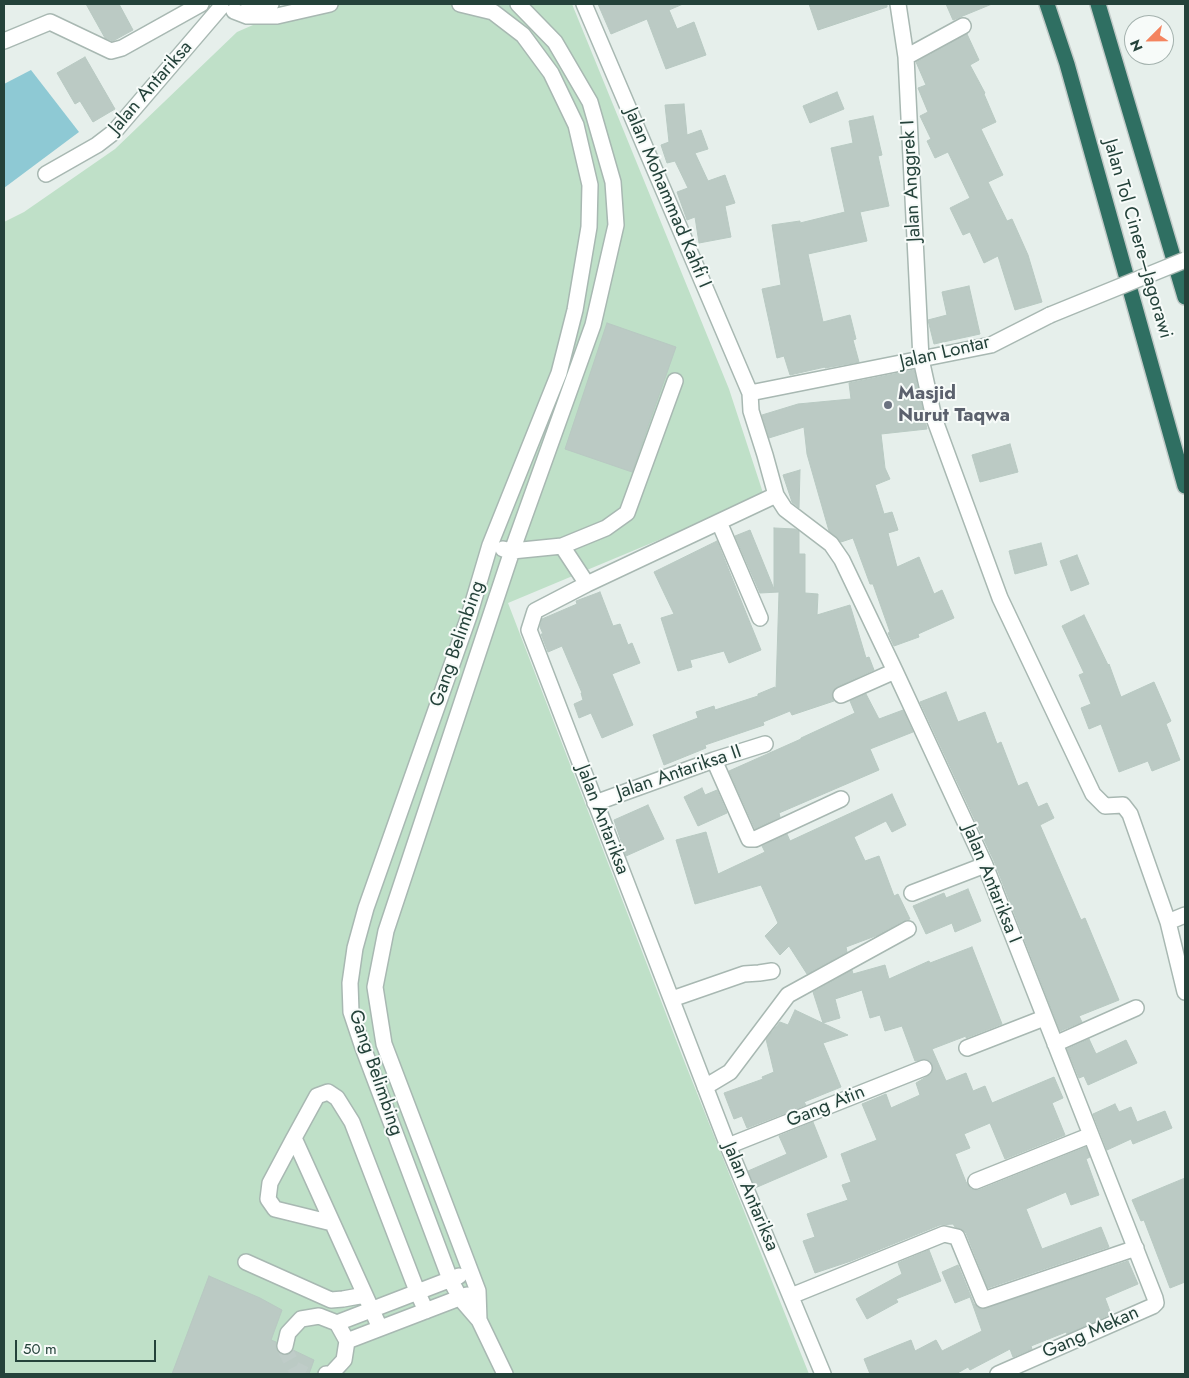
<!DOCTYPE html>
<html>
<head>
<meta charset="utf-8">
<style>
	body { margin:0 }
	#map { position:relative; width:1189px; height:1378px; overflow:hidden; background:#e6efeb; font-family:Jost,sans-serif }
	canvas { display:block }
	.frame { position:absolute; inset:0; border:5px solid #24423a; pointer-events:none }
	.north { position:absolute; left:1124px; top:15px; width:50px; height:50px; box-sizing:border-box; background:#f7fbf9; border:1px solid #a3b1ad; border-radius:50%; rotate:247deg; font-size:14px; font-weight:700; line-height:20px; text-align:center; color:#24423a }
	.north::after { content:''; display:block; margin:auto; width:18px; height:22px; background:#f4845f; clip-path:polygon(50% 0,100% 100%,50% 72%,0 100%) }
	.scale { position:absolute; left:15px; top:1340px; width:141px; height:22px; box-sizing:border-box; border:2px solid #24423a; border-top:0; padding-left:6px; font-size:15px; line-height:18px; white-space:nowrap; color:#24423a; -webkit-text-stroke:4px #f7fbf9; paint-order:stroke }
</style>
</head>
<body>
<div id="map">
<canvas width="1189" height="1378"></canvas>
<div class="frame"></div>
<div class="north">N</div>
<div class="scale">50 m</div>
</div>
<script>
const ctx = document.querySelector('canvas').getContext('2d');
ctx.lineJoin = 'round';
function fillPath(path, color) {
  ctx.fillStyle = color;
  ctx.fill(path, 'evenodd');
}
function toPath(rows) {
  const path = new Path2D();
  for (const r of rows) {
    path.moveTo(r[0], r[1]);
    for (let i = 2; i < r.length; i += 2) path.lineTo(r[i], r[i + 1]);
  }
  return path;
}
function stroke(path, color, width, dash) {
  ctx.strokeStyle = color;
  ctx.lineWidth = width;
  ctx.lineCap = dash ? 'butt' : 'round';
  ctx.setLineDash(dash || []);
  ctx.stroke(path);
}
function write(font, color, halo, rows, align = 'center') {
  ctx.font = font + ' Jost,sans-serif';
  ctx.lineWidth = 4;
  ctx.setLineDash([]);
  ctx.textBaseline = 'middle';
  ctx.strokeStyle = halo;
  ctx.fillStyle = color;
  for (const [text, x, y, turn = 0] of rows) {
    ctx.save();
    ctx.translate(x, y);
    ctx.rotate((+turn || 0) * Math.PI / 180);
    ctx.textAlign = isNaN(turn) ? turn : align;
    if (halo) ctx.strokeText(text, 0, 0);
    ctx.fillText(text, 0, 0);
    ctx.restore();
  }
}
fillPath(toPath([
	[301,4,572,4,729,389,764,496,508,603,683,1058,809,1374,4,1374,4,222,24,212,115,149,237,32]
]), '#bfe0c8');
fillPath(toPath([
	[31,70,79,132,4,188,4,84]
]), '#8ec9d4');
const building = toPath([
	[86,4,119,4,133,30,113,41,105,38,86,4],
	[598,4,683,4,669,10,677,29,694,22,706,55,666,69,647,19,611,34,598,4],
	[809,4,887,4,887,7,818,30,809,4],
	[946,4,992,4,953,20,946,4],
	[967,34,979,60,970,65,985,93,984,94,996,122,981,129,1003,175,988,182,1007,221,1012,219,1028,255,1042,302,1015,310,998,256,984,263,970,232,963,235,950,208,970,198,948,152,935,158,927,141,931,139,920,116,928,112,918,88,926,85,916,62,967,34],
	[85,57,115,109,93,122,80,101,75,104,57,73,85,57],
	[837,92,844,109,810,123,803,106,837,92],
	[684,104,687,135,701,130,708,149,695,153,708,181,725,175,735,203,725,206,731,237,699,243,695,217,687,220,677,192,688,188,675,161,667,163,661,145,669,142,665,105,684,104],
	[873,116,882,155,878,156,889,206,860,212,867,241,808,254,823,322,850,315,856,339,853,340,859,362,825,368,825,367,790,375,784,356,777,358,762,289,781,285,772,225,800,221,800,223,845,212,831,148,853,143,849,121,873,116],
	[969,286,980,334,934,344,928,320,947,315,942,292,969,286],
	[607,323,676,347,632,472,565,449,607,323],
	[914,370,927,429,881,434,885,468,890,479,875,485,884,514,892,512,898,530,888,533,897,567,919,557,934,594,942,590,954,618,918,634,919,637,894,646,888,633,890,632,873,584,870,584,853,538,841,542,829,531,807,454,804,427,769,438,762,415,798,404,851,399,849,383,914,370],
	[1010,444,1018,472,980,482,972,455,1010,444],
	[800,470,799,508,792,502,783,475,800,470],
	[774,528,795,529,799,531,799,554,805,554,805,593,818,594,817,615,850,605,866,658,869,657,874,670,837,687,832,694,834,701,792,715,790,711,763,722,764,725,705,745,706,748,664,765,653,735,698,718,696,712,714,706,715,710,758,696,758,694,775,687,776,689,779,592,760,593,735,536,750,530,774,589,774,528],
	[717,541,761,650,729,663,724,651,690,660,692,667,678,671,661,618,674,614,654,572,717,541],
	[1041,543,1047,565,1015,574,1009,551,1041,543],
	[1077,555,1089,584,1071,591,1060,561,1077,555],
	[600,592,613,626,620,624,628,645,632,643,640,663,612,674,633,725,602,738,591,713,579,718,574,704,583,700,581,693,582,693,562,646,548,652,541,634,543,634,540,627,542,619,577,604,576,601,600,592],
	[1084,615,1108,665,1109,664,1121,697,1154,682,1171,721,1166,724,1180,760,1152,771,1148,761,1119,772,1101,724,1089,729,1081,708,1091,704,1079,675,1084,673,1062,626,1084,615],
	[946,692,958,722,985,712,997,744,1001,742,1018,786,1027,782,1038,807,1047,803,1054,818,1040,825,1081,920,1085,918,1119,1000,1079,1016,1082,1022,1060,1031,994,861,920,702,946,692],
	[866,694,879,719,903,710,913,732,870,749,879,770,779,813,780,817,755,829,729,771,801,739,801,738,855,713,850,701,866,694],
	[702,788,705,795,717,790,727,813,698,826,684,797,702,788],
	[892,794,906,825,892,832,886,821,854,837,865,861,879,856,894,896,898,894,910,919,903,921,878,935,846,947,847,952,807,974,789,946,780,955,765,936,778,923,761,885,695,904,676,840,706,832,718,874,765,852,762,846,787,834,790,841,892,794],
	[648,805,664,839,626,856,614,820,648,805],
	[968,889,981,921,955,932,952,923,926,934,913,906,944,893,946,898,968,889],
	[972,947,1002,1024,966,1038,966,1036,932,1049,946,1081,966,1073,973,1091,985,1086,992,1103,1054,1077,1063,1098,1052,1103,1065,1135,1005,1159,990,1123,964,1134,970,1148,955,1154,966,1182,971,1189,979,1190,1086,1147,1090,1157,1086,1159,1099,1195,1071,1205,1066,1192,1026,1209,1042,1249,1101,1227,1109,1247,988,1288,966,1233,963,1230,955,1227,953,1224,940,1225,851,1261,815,1273,803,1241,815,1237,807,1214,848,1200,842,1185,851,1182,841,1154,877,1140,862,1104,886,1094,891,1108,920,1095,916,1083,931,1074,933,1069,930,1061,926,1059,915,1061,902,1026,885,1031,880,1015,870,1018,862,990,835,999,840,1018,823,1023,813,992,852,970,853,974,885,965,889,979,929,961,930,963,972,947],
	[795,1010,848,1035,823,1043,841,1087,804,1102,806,1105,747,1128,742,1116,734,1119,724,1093,763,1079,762,1077,774,1072,766,1039,780,1022,788,1025,795,1010],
	[1089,1039,1096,1054,1126,1040,1137,1063,1088,1085,1084,1076,1079,1078,1067,1049,1089,1039],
	[1115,1104,1119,1112,1131,1107,1137,1122,1165,1111,1172,1128,1133,1144,1131,1139,1107,1150,1093,1114,1115,1104],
	[813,1122,827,1157,755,1188,748,1171,787,1154,779,1136,813,1122],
	[1185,1178,1185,1282,1170,1288,1144,1220,1141,1221,1132,1200,1185,1178],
	[929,1250,941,1281,896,1299,898,1302,867,1319,856,1299,902,1274,898,1263,929,1250],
	[1128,1261,1138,1284,1105,1298,1111,1314,1067,1334,1066,1332,1031,1346,1032,1349,1013,1357,1010,1349,970,1370,968,1367,956,1374,870,1374,864,1359,911,1340,915,1351,936,1340,942,1351,982,1331,970,1297,955,1303,942,1272,958,1265,974,1304,982,1309,1128,1261],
	[209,1276,260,1298,282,1310,271,1340,276,1342,276,1349,282,1355,288,1355,293,1350,314,1360,309,1374,172,1374,209,1276]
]);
fillPath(building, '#bbcac4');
stroke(building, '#b8c9c2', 1);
stroke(toPath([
	[285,1346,286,1352,295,1369,305,1374]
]), '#bfccc8', 15, [15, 8]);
const minor = toPath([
	[460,4,493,12,523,35,551,73,576,125,590,185,589,227,575,310,559,373,490,545,469,616,366,908,355,948,350,983,351,1012,362,1045,450,1279,460,1298,479,1320,505,1374],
	[584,4,750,393,751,411,765,455,776,495,785,509,831,544,842,560,895,671,985,865,1155,1298,1156,1303,1153,1306,998,1374],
	[898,4,906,57,921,359,934,418,1000,598,1093,794,1105,806,1123,805,1130,814,1168,922,1185,992],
	[247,10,271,4],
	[234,11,247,16,277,16,330,4],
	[4,41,50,22,111,51,122,48,201,4],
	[906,57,963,26],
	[46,174,97,145,114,132,221,7],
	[750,393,991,345,1050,315],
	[776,495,587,584,535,611,529,630,728,1146,823,1374],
	[719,522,760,618],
	[562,546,587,584],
	[503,549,512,551,562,546,606,528,627,513,675,381],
	[841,695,895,671],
	[714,760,749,839,755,839,841,799],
	[595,803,714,760,765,744],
	[912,893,985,865],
	[1168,922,1185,915],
	[672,999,744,974,759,973,772,971],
	[1055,1044,1136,1008],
	[967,1048,1044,1018],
	[705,1087,730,1072,788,995,908,929],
	[294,1138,270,1183,268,1199,275,1209,332,1223],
	[728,1146,924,1068],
	[976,1181,1091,1135],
	[246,1262,331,1300,343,1299,365,1295],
	[791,1296,944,1234,957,1237,983,1300,1136,1248],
	[479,1320,478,1291,384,1044,375,987,386,931,512,551,593,325,616,225,613,182,590,102,555,42,518,4],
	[337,1323,459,1276],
	[380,1328,294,1138,317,1096,328,1092,337,1098,352,1122,417,1291,426,1311],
	[347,1341,467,1295],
	[285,1346,288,1333,301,1319,319,1316,337,1323,347,1341,344,1360,331,1374,326,1374]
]);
const highway = toPath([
	[1047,4,1067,64,1185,486],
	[1098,4,1185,297]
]);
stroke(minor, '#a8b8b2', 18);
stroke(highway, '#c2cac8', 18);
stroke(minor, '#fff', 15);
stroke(highway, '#2f6f62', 15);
const minorBridge = toPath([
	[1050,315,1185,260]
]);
stroke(minorBridge, '#a8b8b2', 18, []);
stroke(minorBridge, '#fff', 15);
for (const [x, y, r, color] of [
	[888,405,5,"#6b7280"]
]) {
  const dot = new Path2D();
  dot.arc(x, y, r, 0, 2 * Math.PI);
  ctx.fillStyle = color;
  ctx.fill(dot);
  stroke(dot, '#f7fbf9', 2);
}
write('19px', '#24423a', '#f7fbf9', [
	["Jalan Antariksa",151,88,-49],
	["Jalan Anggrek I",912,181,-93],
	["Jalan Mohammad Kahfi I",667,198,67],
	["Jalan Tol Cinere–Jagorawi",1137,239,74],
	["Jalan Lontar",945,353,-13],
	["Gang Belimbing",458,644,-71],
	["Jalan Antariksa II",679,773,-19],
	["Jalan Antariksa",602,820,69],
	["Jalan Antariksa I",991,884,68],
	["Gang Belimbing",375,1073,71],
	["Gang Atin",826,1107,-22],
	["Jalan Antariksa",750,1197,67],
	["Gang Mekan",1091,1333,-24]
]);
write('bold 19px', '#5b616d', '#f7fbf9', [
	["Masjid",898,394],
	["Nurut Taqwa",898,416]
], 'left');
</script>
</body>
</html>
